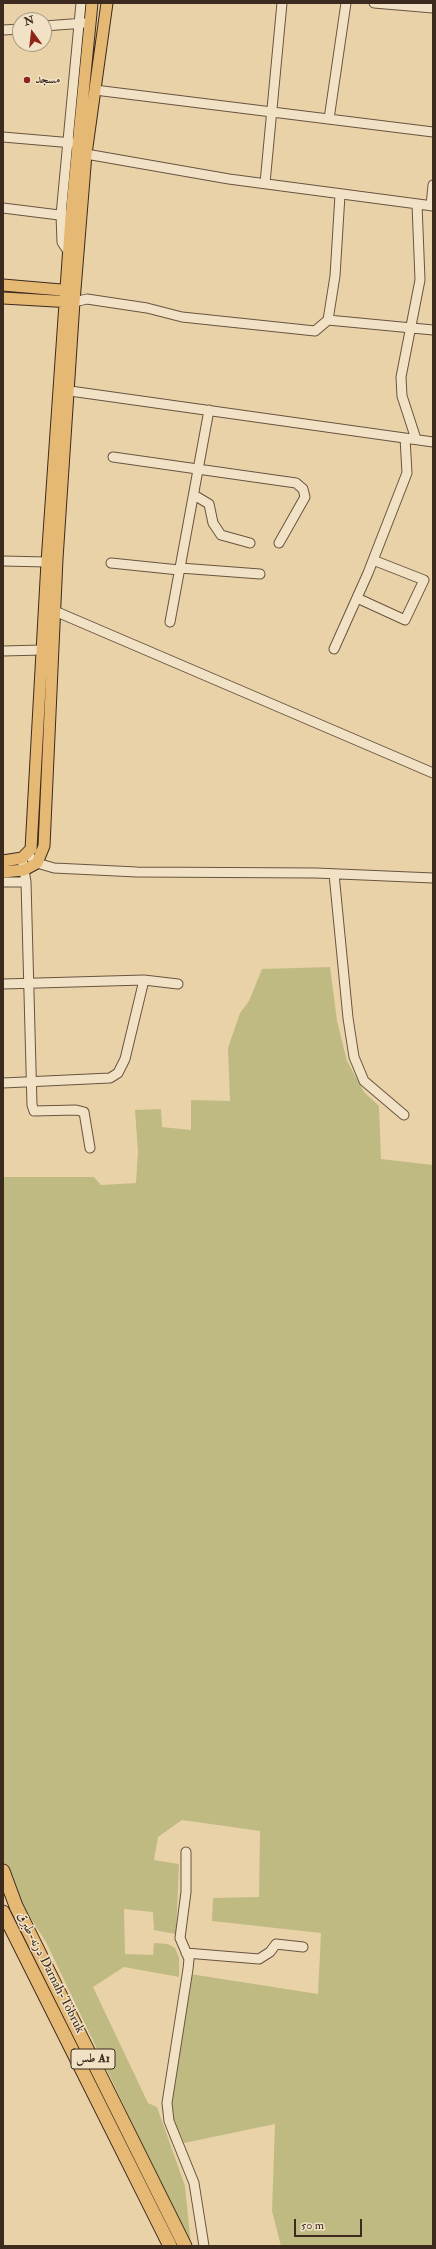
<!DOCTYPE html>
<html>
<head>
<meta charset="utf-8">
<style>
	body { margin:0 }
	#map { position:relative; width:436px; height:2249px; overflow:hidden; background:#ead2a8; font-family:"IM FELL Double Pica",serif }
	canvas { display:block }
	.frame { position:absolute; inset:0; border:4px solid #3c2a1e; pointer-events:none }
	.north { position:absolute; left:12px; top:12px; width:40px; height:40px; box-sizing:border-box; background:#f1e2c6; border:1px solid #a99883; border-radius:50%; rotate:345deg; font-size:11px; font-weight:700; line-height:16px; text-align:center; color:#3c2a1e }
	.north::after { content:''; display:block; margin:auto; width:14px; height:18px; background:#8f2418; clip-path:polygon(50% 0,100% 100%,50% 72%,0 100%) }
	.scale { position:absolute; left:294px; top:2219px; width:68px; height:18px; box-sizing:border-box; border:2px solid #3c2a1e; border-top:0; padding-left:5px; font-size:12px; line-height:14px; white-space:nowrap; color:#3c2a1e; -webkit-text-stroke:3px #f1e2c6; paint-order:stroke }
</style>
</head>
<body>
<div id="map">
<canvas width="436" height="2249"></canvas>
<div class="frame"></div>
<div class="north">N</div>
<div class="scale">50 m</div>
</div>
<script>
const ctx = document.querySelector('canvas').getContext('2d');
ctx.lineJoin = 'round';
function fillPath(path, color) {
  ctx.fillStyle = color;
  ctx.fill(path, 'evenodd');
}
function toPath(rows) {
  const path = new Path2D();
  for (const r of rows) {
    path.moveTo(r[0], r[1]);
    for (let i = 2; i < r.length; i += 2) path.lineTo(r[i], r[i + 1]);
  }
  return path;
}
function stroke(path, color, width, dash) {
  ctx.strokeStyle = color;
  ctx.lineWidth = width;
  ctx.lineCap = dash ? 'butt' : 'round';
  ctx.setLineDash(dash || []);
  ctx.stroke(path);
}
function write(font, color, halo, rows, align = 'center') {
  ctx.font = font + ' "IM FELL Double Pica",Amiri,serif';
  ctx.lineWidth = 3;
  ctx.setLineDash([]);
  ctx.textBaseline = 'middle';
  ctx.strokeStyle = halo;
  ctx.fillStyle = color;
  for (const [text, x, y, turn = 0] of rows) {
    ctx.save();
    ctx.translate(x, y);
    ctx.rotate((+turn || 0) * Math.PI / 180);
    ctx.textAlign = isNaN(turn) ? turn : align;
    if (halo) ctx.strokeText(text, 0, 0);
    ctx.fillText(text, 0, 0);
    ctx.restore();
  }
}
fillPath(toPath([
	[330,967,337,1021,347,1061,364,1092,379,1106,381,1159,433,1165,433,2246,281,2246,272,2211,275,2124,184,2143,175,2123,170,2107,190,1974,318,1994,321,1933,212,1921,213,1898,259,1897,260,1831,182,1820,158,1837,154,1860,179,1864,176,1934,154,1930,153,1912,124,1909,125,1954,153,1955,154,1943,168,1944,175,1948,179,1958,179,1977,124,1967,93,1987,148,2103,157,2107,185,2186,191,2246,46,1942,20,1902,3,1861,3,1177,94,1177,101,1185,136,1183,138,1152,135,1110,161,1109,162,1127,191,1130,191,1100,230,1101,228,1048,240,1013,249,1001,262,969]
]), '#bfba82');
const minor = toPath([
	[374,3,433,8],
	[44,26,85,23],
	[3,30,20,29],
	[95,90,433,132],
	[329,119,346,3],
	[3,137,73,143],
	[86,154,229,179,433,206],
	[265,183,282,3],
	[431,206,433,185],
	[3,208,67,216],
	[69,253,62,242,61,215,81,3],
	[74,302,87,299,147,308,182,317,315,331,328,320,433,330],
	[328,320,335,276,340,195],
	[63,390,433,442],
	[416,439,402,396,401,377,420,280,417,204],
	[113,457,296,483,303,489,305,497,279,543],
	[194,495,209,504,213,523,221,535,250,543],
	[3,561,47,562,53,560],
	[111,563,179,570],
	[180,568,260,574],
	[357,598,405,620,424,580,373,560],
	[50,609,433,773],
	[170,622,209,410],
	[334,649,368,573,407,473,405,438],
	[3,651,42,650],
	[27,854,37,863,54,868,137,872,316,873,433,878],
	[22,858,26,882,32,1105,34,1111,76,1110,84,1112,90,1148],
	[334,874,348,1018,354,1057,364,1081,404,1115],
	[3,882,26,882],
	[3,984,144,980,178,984],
	[3,1083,110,1078,118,1073,125,1059,144,980],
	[186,1852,186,1892,180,1938,189,1959,188,1969,167,2103,169,2121,194,2183,204,2246],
	[186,1953,259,1959,270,1952,276,1944,303,1947]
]);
const major = toPath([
	[3,285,73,291],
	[3,298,72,302],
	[3,861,22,858,31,849,47,562,71,217,92,3],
	[3,872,24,870,37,863,44,846,57,559,74,302,86,154,107,3]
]);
const highway = toPath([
	[3,1871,16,1906,185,2246],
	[3,1912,170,2246]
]);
stroke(minor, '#685440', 11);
stroke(major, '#3c2a1e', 13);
stroke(highway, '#3c2a1e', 15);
stroke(minor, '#f1e2c6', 9);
stroke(major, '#e5b974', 11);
stroke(highway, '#e5b974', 13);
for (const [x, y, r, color] of [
	[27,80,4,"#8f2418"]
]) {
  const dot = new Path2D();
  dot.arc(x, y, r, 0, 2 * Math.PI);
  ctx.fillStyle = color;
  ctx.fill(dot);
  stroke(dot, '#f1e2c6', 1.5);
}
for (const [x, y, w] of [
	[93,2059,44]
]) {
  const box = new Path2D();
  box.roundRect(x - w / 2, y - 10, w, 20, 3);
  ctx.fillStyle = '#f1e2c6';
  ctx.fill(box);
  stroke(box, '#3c2a1e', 1);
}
write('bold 12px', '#3c2a1e', null, [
	["طس A1",93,2059]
]);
write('13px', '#3c2a1e', '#f1e2c6', [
	["مسجد",35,80]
], 'left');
write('13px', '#3c2a1e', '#f1e2c6', [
	["درنه-طبرق Darnah-Tobruk",50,1973,63]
]);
</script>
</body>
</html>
